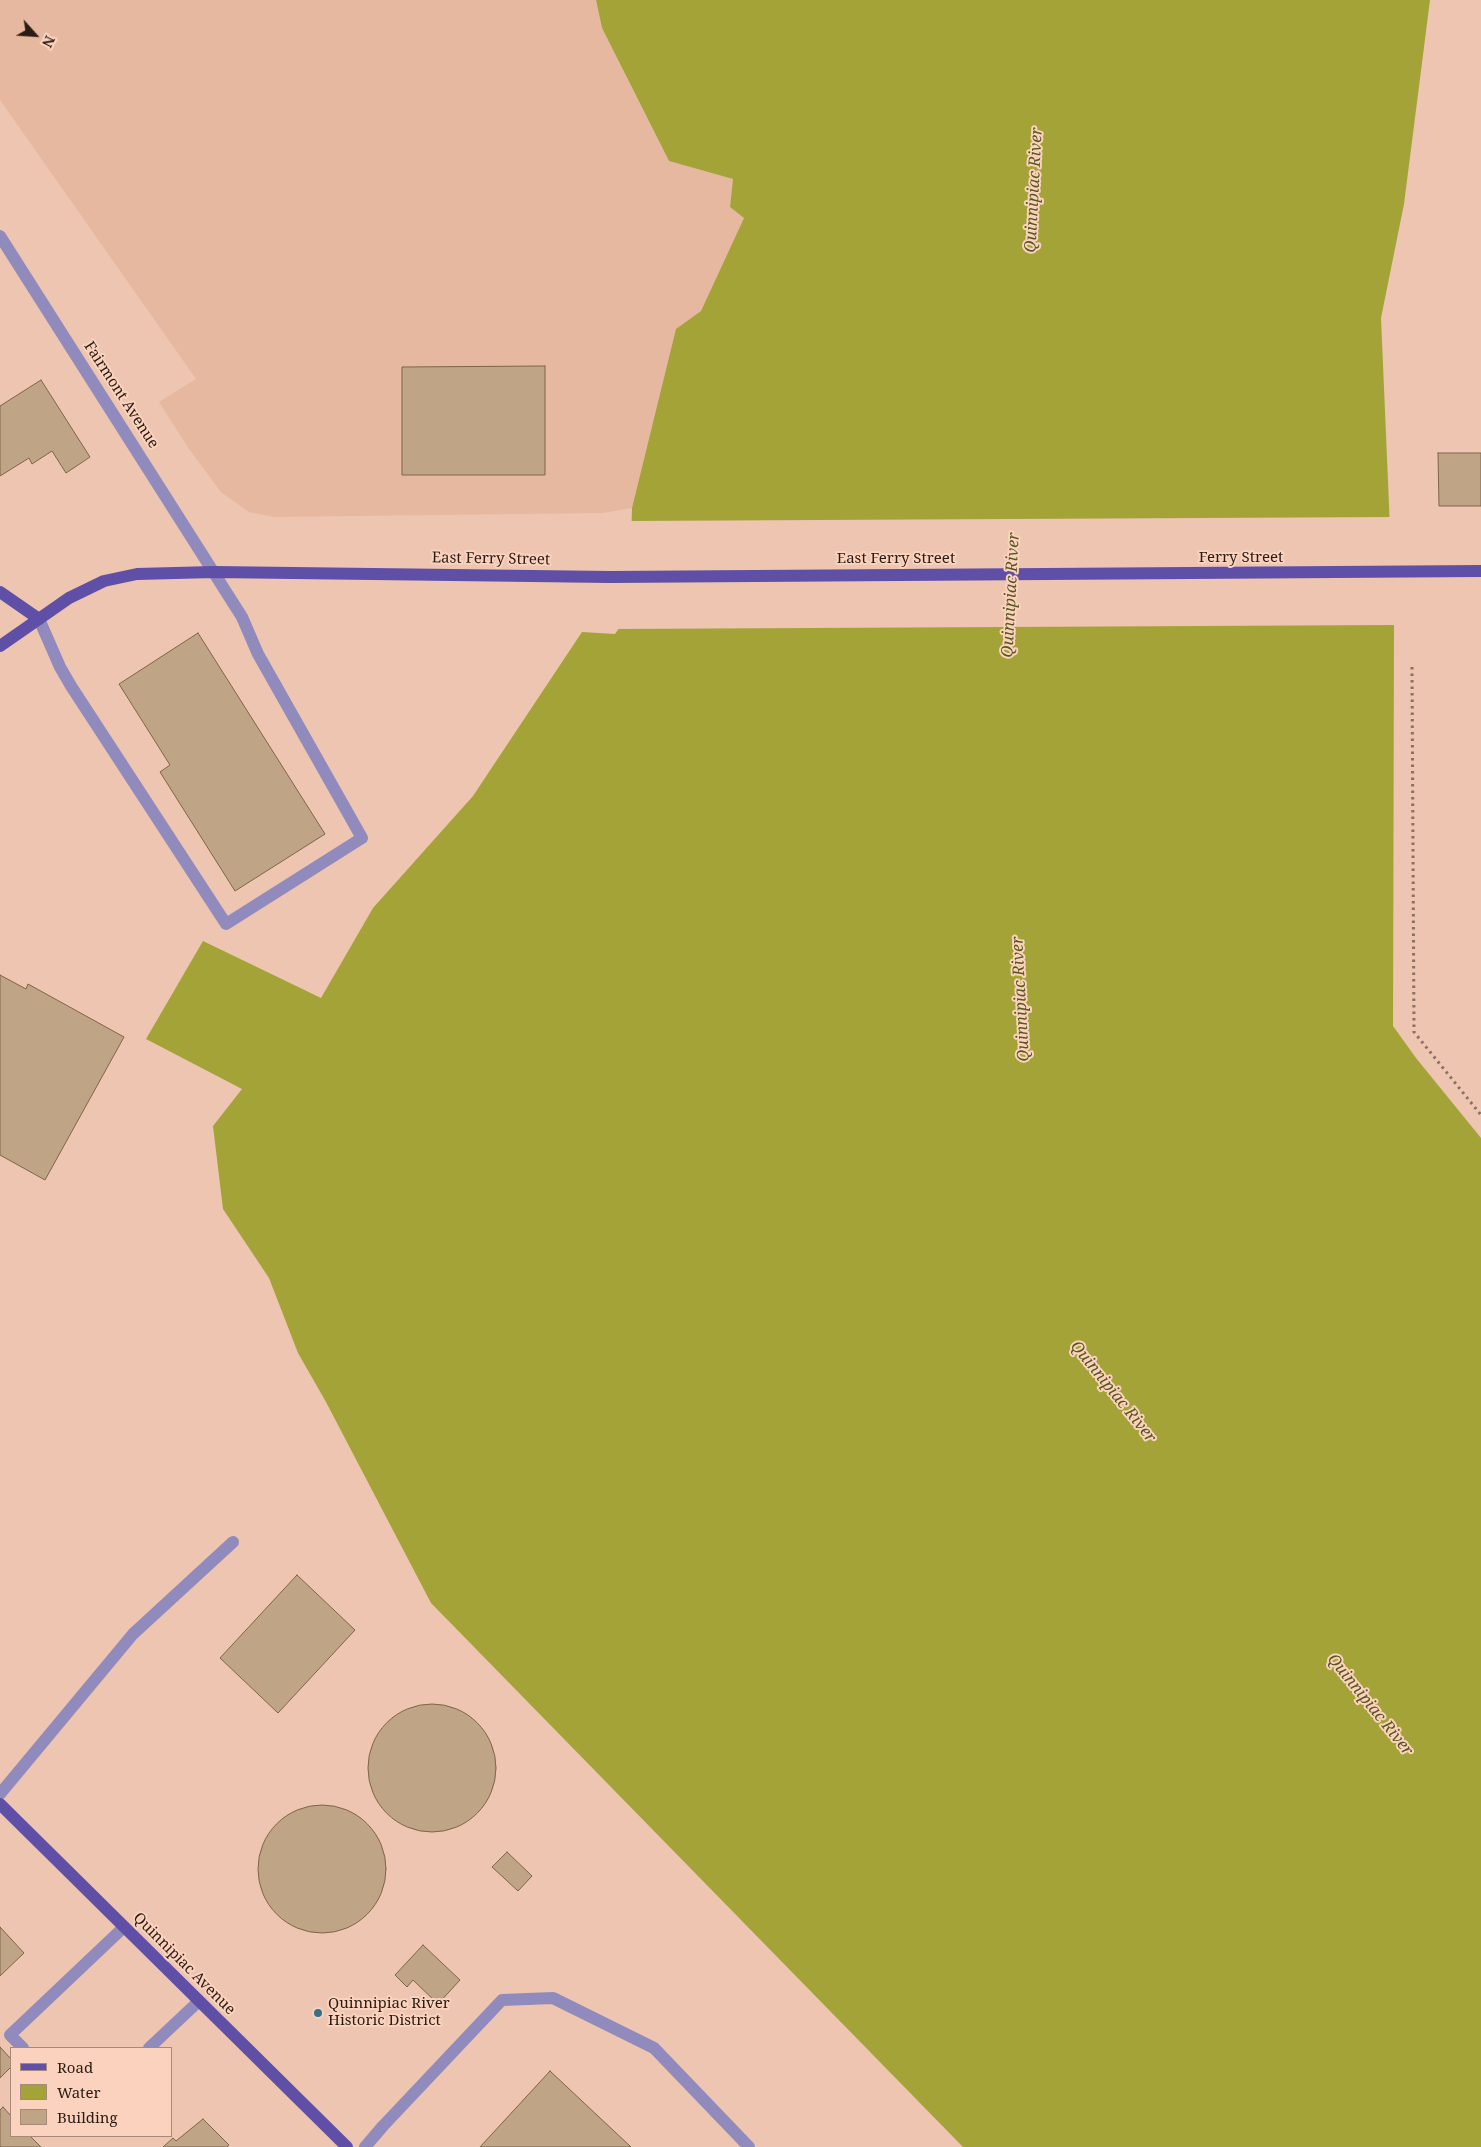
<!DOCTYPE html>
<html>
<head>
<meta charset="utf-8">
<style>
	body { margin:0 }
	#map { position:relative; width:1481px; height:2147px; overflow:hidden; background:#edc5b1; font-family:"Noto Serif",serif }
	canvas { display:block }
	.legend { position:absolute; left:10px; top:2047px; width:162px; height:90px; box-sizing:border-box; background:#fad2bd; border:1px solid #a7897a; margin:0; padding:6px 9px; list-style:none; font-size:15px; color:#2a1c15 }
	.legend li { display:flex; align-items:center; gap:10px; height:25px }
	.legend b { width:25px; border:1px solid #a7897a }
	.north { position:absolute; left:10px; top:10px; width:50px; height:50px; -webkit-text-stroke:4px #fad2bd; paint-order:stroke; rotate:116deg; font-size:14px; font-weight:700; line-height:20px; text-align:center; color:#2a1c15 }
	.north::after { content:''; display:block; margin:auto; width:18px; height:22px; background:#2a1c15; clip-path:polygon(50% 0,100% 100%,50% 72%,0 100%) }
</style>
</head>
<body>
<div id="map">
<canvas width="1481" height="2147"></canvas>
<ul class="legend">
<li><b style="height:6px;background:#5f4fa7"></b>Road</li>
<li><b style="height:14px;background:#a4a337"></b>Water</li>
<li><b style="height:14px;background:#c0a486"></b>Building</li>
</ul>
<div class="north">N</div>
</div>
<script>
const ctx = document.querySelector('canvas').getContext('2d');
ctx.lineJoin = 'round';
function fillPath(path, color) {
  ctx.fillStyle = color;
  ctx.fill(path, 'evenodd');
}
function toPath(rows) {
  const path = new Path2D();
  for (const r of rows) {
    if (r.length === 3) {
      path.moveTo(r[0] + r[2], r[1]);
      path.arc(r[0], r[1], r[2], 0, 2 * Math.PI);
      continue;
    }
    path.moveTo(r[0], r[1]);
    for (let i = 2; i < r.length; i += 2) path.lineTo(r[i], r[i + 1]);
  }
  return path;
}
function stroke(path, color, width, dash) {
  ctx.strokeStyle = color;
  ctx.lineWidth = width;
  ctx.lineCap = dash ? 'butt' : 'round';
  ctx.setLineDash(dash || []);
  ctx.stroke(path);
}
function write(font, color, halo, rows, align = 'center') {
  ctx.font = font + ' "Noto Serif",serif';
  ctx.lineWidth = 4;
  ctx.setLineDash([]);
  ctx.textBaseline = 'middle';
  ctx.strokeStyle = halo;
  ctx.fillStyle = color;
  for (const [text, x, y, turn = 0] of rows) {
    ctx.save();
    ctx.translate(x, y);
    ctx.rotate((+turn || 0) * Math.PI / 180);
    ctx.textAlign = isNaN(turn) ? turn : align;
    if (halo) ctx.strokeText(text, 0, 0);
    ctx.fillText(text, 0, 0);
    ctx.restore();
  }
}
fillPath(toPath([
	[0,0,596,0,602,28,669,161,733,179,730,207,744,218,701,311,676,330,632,508,603,513,274,517,249,512,221,492,189,449,159,402,196,379,0,100]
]), '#e7b8a0');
fillPath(toPath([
	[596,0,1430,0,1404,204,1381,318,1394,622,1393,1026,1416,1058,1481,1138,1481,2147,963,2147,431,1603,326,1402,298,1353,269,1278,223,1209,213,1126,242,1089,146,1039,203,941,321,998,373,908,473,796,582,632,615,634,629,614,632,508,676,329,701,311,744,218,730,207,733,179,669,161,602,28]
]), '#a4a337');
fillPath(toPath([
	[1392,517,1396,625,616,629,627,613,629,521]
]), '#edc5b1');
const building = toPath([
	[545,366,545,475,402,475,402,367,545,366],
	[41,380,90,457,66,473,52,451,32,464,29,458,0,476,0,406,41,380],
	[1438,453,1481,453,1481,506,1439,506,1438,453],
	[198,633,325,834,235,891,160,772,170,765,119,684,198,633],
	[0,975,26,989,28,984,124,1037,45,1180,0,1155,0,975],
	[297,1575,355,1630,278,1713,220,1658,297,1575],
	[432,1768,64],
	[322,1869,64],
	[507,1852,532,1876,518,1891,492,1867,507,1852],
	[0,1927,24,1953,0,1976,0,1927],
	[423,1945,460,1980,438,2004,413,1980,407,1987,395,1975,423,1945],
	[0,2047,11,2059,11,2067,0,2078,0,2047],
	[550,2071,631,2147,480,2147,550,2071],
	[3,2107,11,2116,11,2136,30,2136,41,2147,0,2147,0,2110,3,2107],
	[203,2119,229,2145,227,2147,163,2147,173,2138,176,2141,203,2119]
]);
fillPath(building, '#c0a486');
stroke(building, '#7e6448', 1);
stroke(toPath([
	[1412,667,1414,1032,1481,1115]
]), '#8b7062', 3, [2.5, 4]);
stroke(toPath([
	[0,236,242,617,258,654,362,838,226,924,71,686,60,667,39,619],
	[0,1794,133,1634,233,1542],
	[23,2048,10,2035,124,1927],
	[149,2048,199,2001],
	[365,2147,383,2126,502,2000,553,1998,654,2048,749,2147]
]), '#908bbc', 12);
stroke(toPath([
	[0,592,39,619],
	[0,646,69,598,104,581,137,574,214,572,610,577,1481,571],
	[0,1804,347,2147]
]), '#5f4fa7', 12);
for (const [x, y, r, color] of [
	[318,2013,5,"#367089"]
]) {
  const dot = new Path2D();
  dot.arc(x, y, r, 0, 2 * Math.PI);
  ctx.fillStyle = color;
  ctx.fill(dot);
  stroke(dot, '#fad2bd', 2);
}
write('15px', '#2a1c15', '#fad2bd', [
	["Fairmont Avenue",121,395,57],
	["Ferry Street",1241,558],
	["East Ferry Street",491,559,1],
	["East Ferry Street",896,559],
	["Quinnipiac Avenue",184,1964,45]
]);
write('15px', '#2a1c15', '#fad2bd', [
	["Quinnipiac River",328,2004],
	["Historic District",328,2021]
], 'left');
write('italic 16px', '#57561f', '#fad2bd', [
	["Quinnipiac River",1034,190,-87],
	["Quinnipiac River",1011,595,-87],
	["Quinnipiac River",1021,999,-93],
	["Quinnipiac River",1113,1392,51],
	["Quinnipiac River",1370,1705,51]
]);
</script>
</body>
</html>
